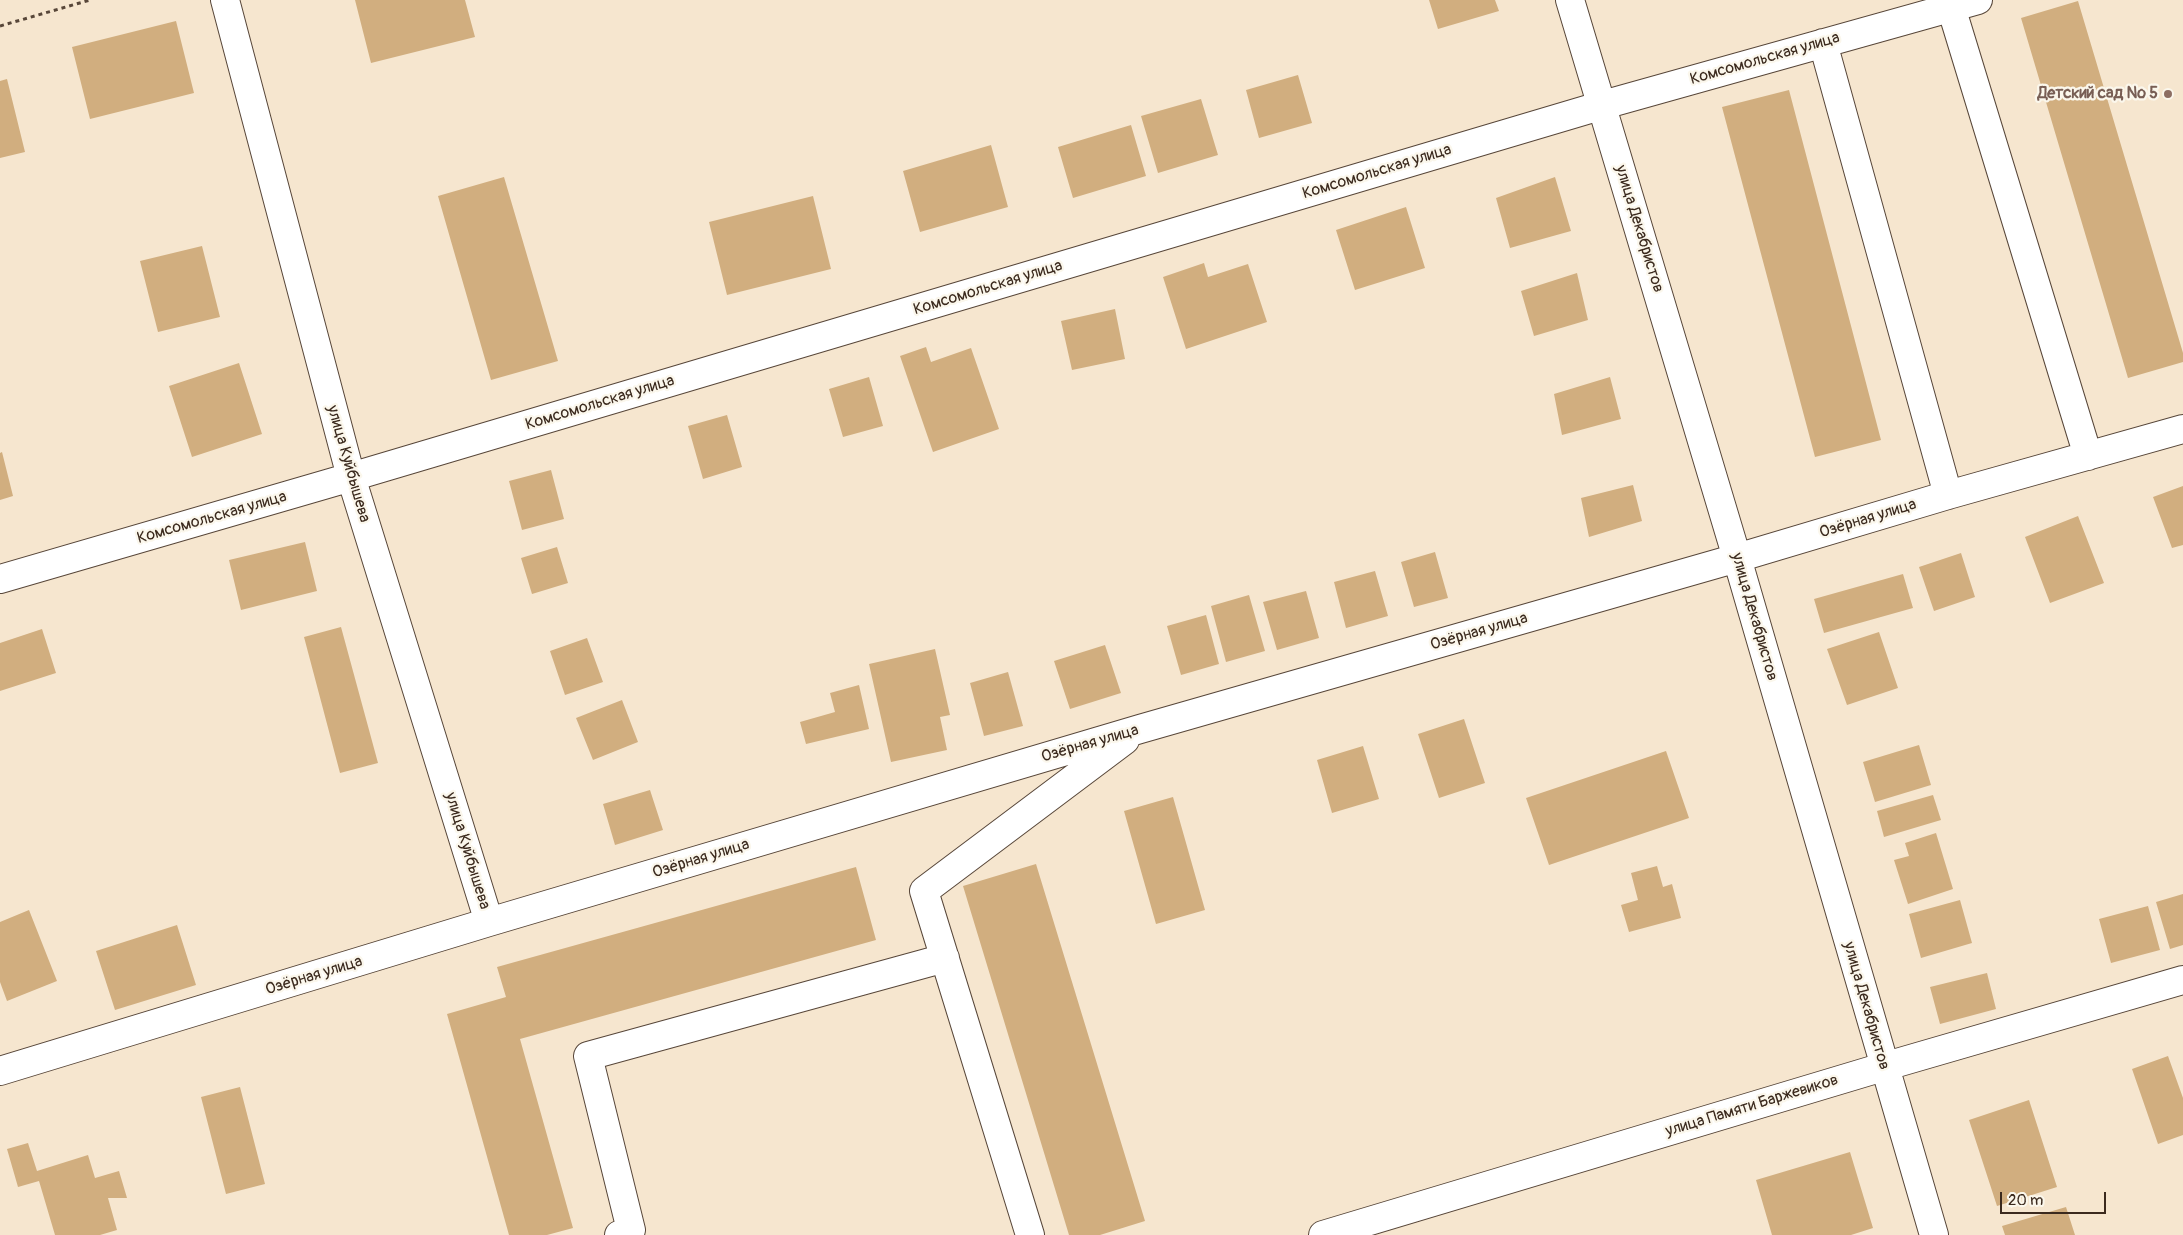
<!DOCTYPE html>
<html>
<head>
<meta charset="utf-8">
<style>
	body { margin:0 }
	#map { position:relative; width:2183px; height:1235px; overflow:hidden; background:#f6e6cf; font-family:Pangolin,sans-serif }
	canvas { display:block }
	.scale { position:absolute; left:2000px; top:1192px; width:106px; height:22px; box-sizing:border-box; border:2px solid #3b2a1e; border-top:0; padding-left:6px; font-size:15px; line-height:18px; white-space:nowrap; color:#3b2a1e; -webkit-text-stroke:4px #fbf7ec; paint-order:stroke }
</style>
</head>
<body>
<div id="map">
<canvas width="2183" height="1235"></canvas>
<div class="scale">20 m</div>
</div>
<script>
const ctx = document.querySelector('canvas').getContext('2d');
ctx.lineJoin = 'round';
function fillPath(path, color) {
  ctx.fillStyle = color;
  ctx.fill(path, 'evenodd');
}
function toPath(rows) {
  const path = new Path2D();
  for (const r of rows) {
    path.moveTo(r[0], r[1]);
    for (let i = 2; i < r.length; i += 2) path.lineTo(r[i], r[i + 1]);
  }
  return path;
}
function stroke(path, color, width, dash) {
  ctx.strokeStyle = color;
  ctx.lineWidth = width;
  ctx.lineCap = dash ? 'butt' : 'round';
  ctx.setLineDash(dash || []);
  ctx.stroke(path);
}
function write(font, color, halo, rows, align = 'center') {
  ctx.font = font + ' Pangolin,sans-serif';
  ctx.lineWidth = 4.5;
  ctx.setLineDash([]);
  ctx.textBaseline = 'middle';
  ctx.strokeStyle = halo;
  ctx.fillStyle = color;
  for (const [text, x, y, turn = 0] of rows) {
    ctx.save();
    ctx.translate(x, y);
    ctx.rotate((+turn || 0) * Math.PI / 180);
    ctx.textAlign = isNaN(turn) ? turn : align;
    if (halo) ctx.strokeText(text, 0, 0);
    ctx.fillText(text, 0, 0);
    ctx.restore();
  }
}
fillPath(toPath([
	[355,0,465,0,475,37,371,63],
	[1429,0,1495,0,1499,11,1438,29],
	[2078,1,2183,353,2183,362,2128,378,2021,18],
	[176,21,194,93,90,119,72,47],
	[1298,75,1312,123,1259,138,1246,90],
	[7,79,25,152,0,158,0,81],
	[1789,90,1881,440,1815,457,1722,107],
	[1201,99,1218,155,1158,173,1141,116],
	[1131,125,1146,176,1073,198,1058,147],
	[991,145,1008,207,920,232,903,171],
	[504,177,558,361,491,380,438,196],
	[1555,177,1571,231,1510,248,1496,198],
	[813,196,831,269,727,295,709,222],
	[1406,207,1425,268,1355,290,1336,230],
	[202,246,220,317,158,332,140,261],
	[1204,263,1208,277,1248,264,1267,322,1186,349,1163,277],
	[1577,273,1588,320,1534,336,1521,291],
	[1115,309,1125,359,1072,370,1061,321],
	[926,347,931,362,971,348,999,429,933,452,900,356],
	[239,363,262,434,192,457,169,386],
	[869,377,883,426,843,437,829,389],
	[1610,377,1621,419,1562,435,1554,394],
	[727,415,742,467,703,479,688,426],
	[2,452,13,496,0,500,0,453],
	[551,470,564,519,522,530,509,481],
	[1633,485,1642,521,1589,537,1581,498],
	[2183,486,2183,545,2172,548,2153,497],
	[2078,516,2104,583,2050,603,2025,537],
	[305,542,317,591,241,610,229,560],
	[557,547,568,583,532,594,521,558],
	[1435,552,1448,598,1414,607,1401,562],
	[1961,553,1975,597,1934,611,1919,567],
	[1375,571,1388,616,1346,628,1334,582],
	[1903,574,1913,608,1824,633,1814,599],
	[1306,591,1319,638,1277,650,1263,602],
	[1249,595,1265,651,1226,662,1211,606],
	[1206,615,1219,664,1181,675,1167,626],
	[341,627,378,763,340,773,304,637],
	[42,629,56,673,0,691,0,643],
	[1879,632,1898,688,1847,705,1827,649],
	[587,638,603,682,565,695,550,651],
	[1105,645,1121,693,1070,709,1054,661],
	[935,649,950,715,940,717,947,750,891,762,869,664],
	[1008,672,1023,726,984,736,970,683],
	[859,685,869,729,806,744,800,722,835,712,830,693],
	[622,700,638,742,593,760,576,718],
	[1464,719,1485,783,1439,798,1418,734],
	[1919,745,1931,785,1875,802,1863,762],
	[1363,746,1379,799,1332,813,1317,760],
	[1666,751,1689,818,1549,865,1526,798],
	[650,790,663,830,615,845,603,804],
	[1933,795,1941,820,1884,837,1877,811],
	[1173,797,1205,910,1156,924,1124,811],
	[1936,833,1953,889,1908,904,1894,860,1909,856,1905,843],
	[1036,864,1145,1221,1100,1235,1069,1235,963,886],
	[1657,866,1663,887,1672,884,1681,918,1629,932,1621,905,1638,900,1631,873],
	[856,867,876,940,520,1039,573,1228,547,1235,509,1235,447,1014,506,997,497,967],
	[2183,894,2183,945,2170,949,2156,902],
	[1960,900,1972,943,1921,958,1909,914],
	[2148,906,2160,950,2111,963,2099,919],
	[29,910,57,981,7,1001,0,982,0,922],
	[177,925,196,985,115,1010,96,951],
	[1987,973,1996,1009,1940,1024,1930,987],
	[2168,1056,2183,1098,2183,1135,2158,1144,2132,1069],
	[240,1087,265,1184,226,1194,201,1097],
	[2029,1100,2057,1187,1997,1206,1969,1120],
	[28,1143,37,1171,88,1155,95,1178,119,1171,127,1198,108,1198,117,1230,100,1235,55,1235,39,1181,18,1187,7,1149],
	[1850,1152,1873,1228,1851,1235,1772,1235,1756,1180],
	[2066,1207,2075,1235,2005,1235,2002,1226]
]), '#d1ae7f');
const minor = toPath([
	[225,0,351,477,489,922],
	[1570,0,1737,558,1934,1235],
	[1951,7,2088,456],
	[1823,43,1948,495],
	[0,579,351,477,1603,105,1978,0],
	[0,1071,489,922,1140,729,1737,558,1948,495,2183,429],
	[619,1235,631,1230,588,1056,945,958],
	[1030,1235,924,891,1125,740],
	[1323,1235,1883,1067,2183,980]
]);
stroke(minor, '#574639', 30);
stroke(toPath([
	[0,26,90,0]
]), '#574639', 3, [4, 4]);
stroke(minor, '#fff', 28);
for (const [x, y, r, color] of [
	[2168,94,5,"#8d6e63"]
]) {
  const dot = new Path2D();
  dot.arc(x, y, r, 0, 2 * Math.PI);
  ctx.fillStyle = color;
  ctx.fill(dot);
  stroke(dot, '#fbf7ec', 2);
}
write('16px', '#3b2a1e', '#fbf7ec', [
	["Комсомольская улица",1765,59,-16],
	["Комсомольская улица",1377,172,-17],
	["улица Декабристов",1639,229,73],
	["Комсомольская улица",988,288,-17],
	["Комсомольская улица",600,403,-17],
	["улица Куйбышева",348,464,74],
	["Комсомольская улица",212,518,-16],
	["Озёрная улица",1868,519,-17],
	["улица Декабристов",1754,617,74],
	["Озёрная улица",1479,632,-16],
	["Озёрная улица",1090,744,-16],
	["улица Куйбышева",467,851,73],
	["Озёрная улица",701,859,-17],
	["Озёрная улица",314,976,-17],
	["улица Декабристов",1866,1006,74],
	["улица Памяти Баржевиков",1752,1106,-17]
]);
write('bold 16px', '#785e54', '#fbf7ec', [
	["Детский сад № 5",2158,94]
], 'right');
</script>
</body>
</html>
